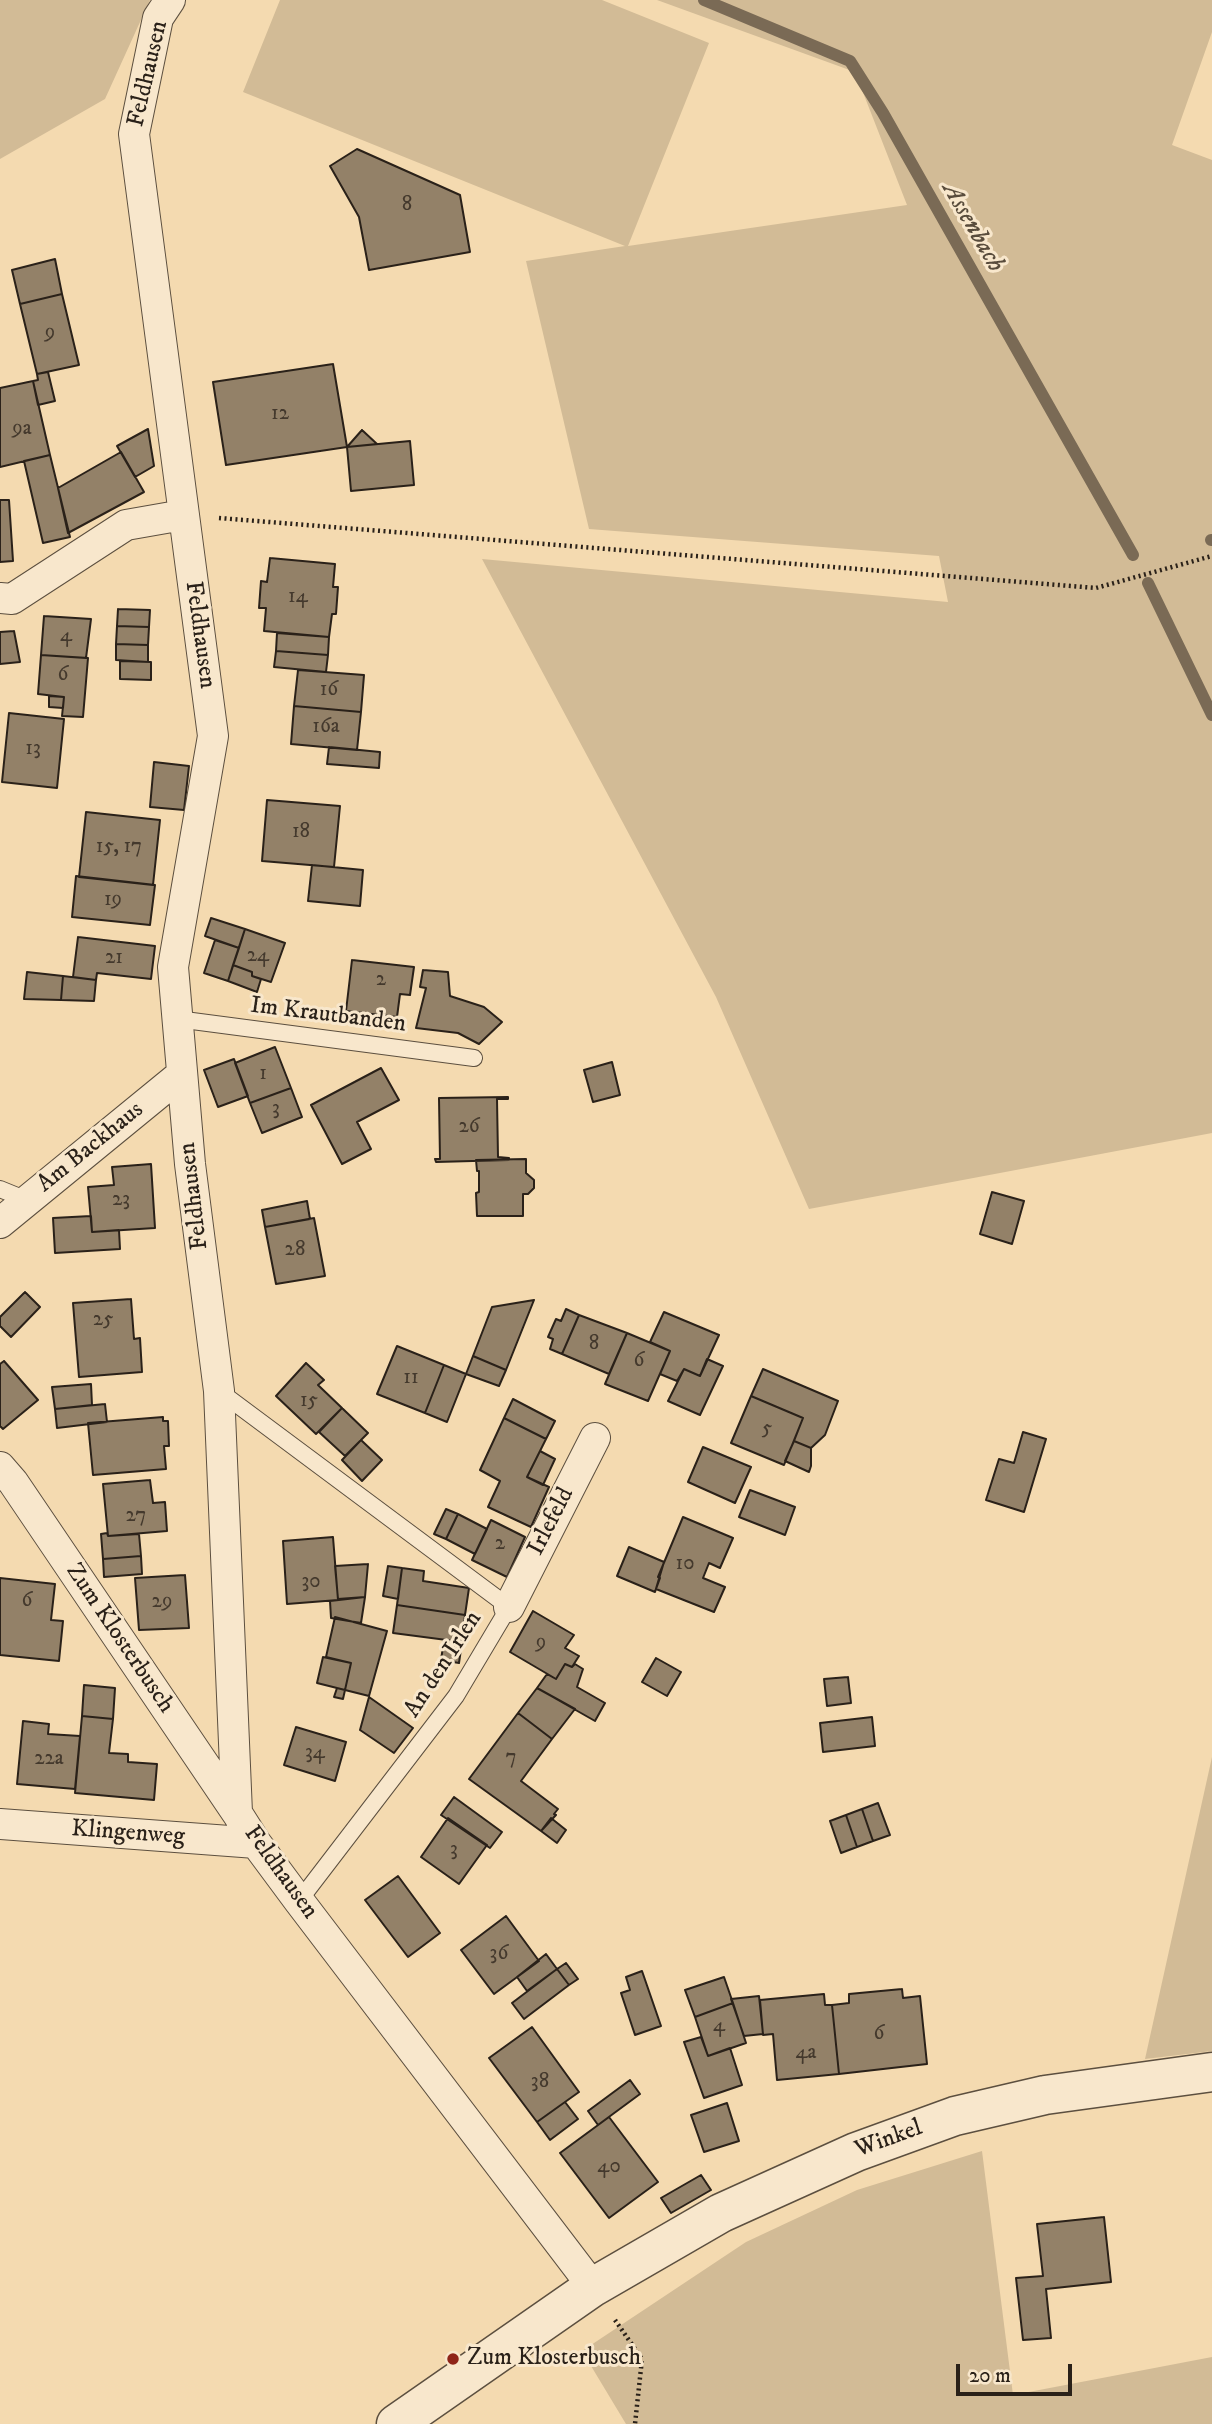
<!DOCTYPE html>
<html>
<head>
<meta charset="utf-8">
<style>
	body { margin:0 }
	#map { position:relative; width:1212px; height:2424px; overflow:hidden; background:#f4dab0; font-family:"IM FELL DW Pica",serif }
	canvas { display:block }
	.scale { position:absolute; left:956px; top:2364px; width:116px; height:32px; box-sizing:border-box; border:4px solid #2a2119; border-top:0; padding-left:9px; font-size:21px; line-height:24px; white-space:nowrap; color:#2a2119; -webkit-text-stroke:5px #f8e7cc; paint-order:stroke }
</style>
</head>
<body>
<div id="map">
<canvas width="1212" height="2424"></canvas>
<div class="scale">20 m</div>
</div>
<script>
const ctx = document.querySelector('canvas').getContext('2d');
ctx.lineJoin = 'round';
function fillPath(path, color) {
  ctx.fillStyle = color;
  ctx.fill(path, 'evenodd');
}
function toPath(rows) {
  const path = new Path2D();
  for (const r of rows) {
    path.moveTo(r[0], r[1]);
    for (let i = 2; i < r.length; i += 2) path.lineTo(r[i], r[i + 1]);
  }
  return path;
}
function stroke(path, color, width, dash) {
  ctx.strokeStyle = color;
  ctx.lineWidth = width;
  ctx.lineCap = dash ? 'butt' : 'round';
  ctx.setLineDash(dash || []);
  ctx.stroke(path);
}
function write(font, color, halo, rows, align = 'center') {
  ctx.font = font + ' "IM FELL DW Pica",serif';
  ctx.lineWidth = 6;
  ctx.setLineDash([]);
  ctx.textBaseline = 'middle';
  ctx.strokeStyle = halo;
  ctx.fillStyle = color;
  for (const [text, x, y, turn = 0] of rows) {
    ctx.save();
    ctx.translate(x, y);
    ctx.rotate((+turn || 0) * Math.PI / 180);
    ctx.textAlign = isNaN(turn) ? turn : align;
    if (halo) ctx.strokeText(text, 0, 0);
    ctx.fillText(text, 0, 0);
    ctx.restore();
  }
}
fillPath(toPath([
	[0,0,150,0,105,99,0,159],
	[280,0,602,0,709,43,628,246,907,205,855,72,657,0,1212,0,1212,32,1172,145,1212,160,1212,1133,809,1209,716,997,482,559,948,602,939,556,589,529,526,261,625,246,243,92],
	[1212,1757,1212,2051,1145,2059],
	[982,2151,1013,2395,1212,2357,1212,2424,626,2424,582,2351,746,2242,857,2190]
]), '#d2bb96');
stroke(toPath([
	[704,0,850,61,883,113,1133,555],
	[1211,540,1212,540],
	[1148,583,1212,715]
]), '#7a6a55', 12);
const building = toPath([
	[357,149,460,195,470,252,369,270,359,217,330,166,357,149],
	[55,259,62,294,20,304,12,270,55,259],
	[62,294,79,365,37,374,20,304,62,294],
	[333,364,347,447,226,465,213,382,333,364],
	[48,372,55,401,38,405,33,381,38,380,37,374,48,372],
	[33,381,50,455,0,467,0,388,33,381],
	[148,429,154,466,135,477,117,446,148,429],
	[362,430,377,444,347,447,362,430],
	[410,441,414,485,351,491,347,447,410,441],
	[121,452,144,492,68,533,58,488,121,452],
	[50,455,70,537,43,543,24,461,50,455],
	[0,500,9,500,13,561,0,562,0,500],
	[270,558,335,564,333,587,338,587,336,614,332,614,329,637,264,631,266,608,259,608,261,581,267,582,270,558],
	[118,609,150,610,149,627,117,626,118,609],
	[44,616,91,619,86,658,41,655,44,616],
	[117,626,149,627,148,645,116,644,117,626],
	[14,631,20,662,0,664,0,632,14,631],
	[277,633,329,637,328,655,276,651,277,633],
	[116,644,148,645,148,662,116,660,116,644],
	[276,651,328,655,326,672,274,667,276,651],
	[41,655,88,658,83,717,62,716,64,697,38,694,41,655],
	[120,661,151,662,151,680,120,679,120,661],
	[298,670,364,675,361,712,294,706,298,670],
	[49,696,64,697,63,708,49,707,49,696],
	[294,706,361,712,357,750,291,744,294,706],
	[9,713,64,719,57,788,2,782,9,713],
	[329,747,380,752,379,768,327,764,329,747],
	[154,762,189,766,184,810,150,807,154,762],
	[267,800,340,806,334,867,262,861,267,800],
	[86,812,160,820,153,885,79,877,86,812],
	[312,865,363,870,360,906,308,901,312,865],
	[76,876,155,885,150,925,72,917,76,876],
	[211,918,245,929,239,948,205,936,211,918],
	[245,929,285,943,271,982,252,976,252,972,233,965,245,929],
	[78,937,155,946,151,979,97,973,96,980,73,977,78,937],
	[215,940,239,948,228,981,204,973,215,940],
	[352,960,414,967,410,995,400,994,397,1017,346,1011,352,960],
	[233,965,252,972,252,976,261,979,257,992,228,981,233,965],
	[423,970,448,972,450,996,484,1007,502,1022,479,1044,458,1033,416,1028,426,988,420,987,423,970],
	[27,972,63,976,61,1000,24,999,27,972],
	[63,976,96,980,94,1001,61,1000,63,976],
	[275,1047,291,1088,250,1103,235,1063,275,1047],
	[234,1059,248,1096,218,1107,204,1070,234,1059],
	[612,1062,620,1095,593,1102,584,1070,612,1062],
	[381,1068,399,1100,357,1122,371,1149,342,1164,311,1105,381,1068],
	[291,1088,302,1117,262,1133,250,1103,291,1088],
	[508,1097,508,1099,497,1099,498,1157,509,1158,509,1160,436,1162,435,1159,440,1159,439,1098,508,1097],
	[526,1159,526,1173,534,1180,534,1188,528,1194,523,1194,523,1216,477,1216,476,1193,479,1192,479,1171,477,1171,476,1160,526,1159],
	[151,1164,155,1228,92,1232,88,1187,114,1185,112,1167,151,1164],
	[992,1192,1024,1201,1012,1244,980,1234,992,1192],
	[307,1201,310,1219,265,1227,262,1210,307,1201],
	[91,1216,92,1232,119,1230,120,1249,55,1253,53,1218,91,1216],
	[314,1218,325,1276,276,1284,265,1227,314,1218],
	[25,1292,40,1307,11,1337,0,1326,0,1317,25,1292],
	[131,1299,134,1339,140,1338,142,1372,79,1377,73,1303,131,1299],
	[534,1300,506,1370,473,1356,492,1307,534,1300],
	[566,1309,579,1315,562,1354,550,1349,553,1339,548,1337,556,1319,561,1321,566,1309],
	[664,1312,719,1335,700,1376,684,1369,677,1381,660,1374,670,1351,650,1342,664,1312],
	[579,1315,627,1333,609,1374,562,1354,579,1315],
	[627,1333,670,1351,648,1401,605,1384,627,1333],
	[397,1346,444,1365,425,1413,377,1394,397,1346],
	[473,1356,506,1370,499,1386,466,1374,473,1356],
	[707,1359,723,1366,700,1415,668,1401,684,1369,700,1376,707,1359],
	[4,1361,38,1400,3,1429,0,1426,0,1364,4,1361],
	[306,1363,324,1380,318,1385,342,1408,316,1434,276,1396,306,1363],
	[444,1365,466,1374,447,1422,425,1413,444,1365],
	[763,1369,838,1401,825,1435,811,1448,794,1441,803,1418,751,1396,763,1369],
	[91,1384,92,1405,55,1409,52,1387,91,1384],
	[751,1396,803,1418,784,1465,731,1443,751,1396],
	[513,1399,555,1421,546,1439,504,1418,513,1399],
	[105,1404,107,1422,57,1428,55,1409,105,1404],
	[342,1408,368,1433,345,1456,319,1432,342,1408],
	[163,1417,163,1421,168,1421,169,1446,164,1446,166,1469,93,1475,88,1423,163,1417],
	[504,1418,546,1439,527,1477,549,1487,531,1527,488,1507,500,1481,480,1470,504,1418],
	[1023,1432,1046,1439,1024,1512,986,1500,999,1459,1014,1463,1023,1432],
	[361,1440,382,1460,362,1481,342,1460,361,1440],
	[794,1441,811,1448,811,1466,809,1472,785,1461,794,1441],
	[703,1447,751,1467,735,1503,688,1482,703,1447],
	[540,1451,555,1459,543,1485,527,1477,540,1451],
	[150,1480,153,1503,165,1502,167,1531,108,1536,103,1484,150,1480],
	[750,1490,795,1507,785,1535,739,1517,750,1490],
	[446,1509,458,1514,446,1539,434,1534,446,1509],
	[458,1514,487,1529,475,1554,446,1539,458,1514],
	[683,1517,733,1538,720,1568,709,1563,703,1578,725,1587,714,1612,656,1589,660,1578,658,1577,683,1517],
	[491,1520,525,1537,507,1577,472,1560,491,1520],
	[107,1533,108,1536,139,1534,141,1556,103,1559,101,1534,107,1533],
	[333,1537,338,1600,287,1604,283,1541,333,1537],
	[629,1547,664,1562,655,1592,617,1576,629,1547],
	[141,1556,142,1574,104,1577,103,1559,141,1556],
	[368,1564,365,1597,338,1599,335,1566,368,1564],
	[388,1566,402,1568,398,1599,383,1596,388,1566],
	[402,1568,424,1571,423,1581,469,1588,465,1615,397,1605,402,1568],
	[185,1575,189,1628,139,1630,135,1578,185,1575],
	[0,1578,55,1584,51,1620,63,1621,59,1661,0,1655,0,1578],
	[365,1597,361,1623,331,1618,330,1601,365,1597],
	[397,1605,465,1615,462,1642,393,1633,397,1605],
	[533,1611,574,1635,565,1648,579,1656,572,1667,565,1664,556,1679,510,1652,533,1611],
	[335,1617,387,1631,369,1696,345,1690,351,1663,326,1657,335,1617],
	[444,1640,462,1642,459,1663,441,1660,444,1640],
	[323,1657,351,1663,345,1690,317,1683,323,1657],
	[656,1658,681,1672,667,1696,642,1682,656,1658],
	[565,1664,572,1667,575,1664,583,1669,577,1687,605,1703,595,1721,537,1688,547,1674,556,1679,565,1664],
	[848,1677,851,1703,827,1706,824,1679,848,1677],
	[84,1685,115,1688,113,1719,82,1716,84,1685],
	[337,1688,345,1690,343,1699,334,1697,337,1688],
	[537,1688,575,1709,552,1739,518,1713,537,1688],
	[369,1697,413,1728,394,1753,360,1730,369,1697],
	[518,1713,552,1739,521,1781,558,1809,554,1814,556,1815,541,1831,469,1779,518,1713],
	[82,1716,113,1719,109,1753,128,1754,128,1762,157,1764,154,1800,75,1793,82,1716],
	[872,1717,875,1746,823,1752,820,1723,872,1717],
	[23,1721,49,1724,48,1734,80,1736,75,1789,17,1784,23,1721],
	[296,1727,346,1742,335,1781,284,1765,296,1727],
	[454,1797,502,1832,490,1848,441,1815,454,1797],
	[878,1803,890,1835,873,1841,862,1809,878,1803],
	[862,1809,873,1841,857,1847,846,1815,862,1809],
	[846,1815,857,1847,841,1853,830,1821,846,1815],
	[448,1818,487,1845,459,1884,421,1857,448,1818],
	[551,1818,566,1830,557,1843,541,1831,551,1818],
	[398,1876,440,1933,408,1957,365,1900,398,1876],
	[506,1916,539,1961,494,1994,461,1950,506,1916],
	[546,1954,557,1969,527,1991,517,1977,546,1954],
	[566,1963,578,1979,569,1985,557,1969,566,1963],
	[557,1969,569,1985,524,2019,512,2003,557,1969],
	[642,1971,661,2026,635,2035,621,1993,630,1990,626,1977,642,1971],
	[724,1977,733,2003,695,2017,685,1990,724,1977],
	[902,1989,903,1998,920,1996,927,2064,839,2074,832,2005,849,2003,849,1994,902,1989],
	[824,1994,825,2005,832,2005,839,2074,777,2080,773,2034,763,2035,760,2000,824,1994],
	[759,1996,763,2034,744,2036,731,1999,759,1996],
	[733,2003,746,2043,708,2056,695,2017,733,2003],
	[532,2027,579,2092,537,2122,489,2058,532,2027],
	[701,2037,708,2056,730,2048,742,2085,704,2098,684,2042,701,2037],
	[630,2080,640,2094,598,2125,588,2111,630,2080],
	[565,2102,578,2119,550,2140,537,2122,565,2102],
	[727,2103,739,2141,704,2152,691,2115,727,2103],
	[609,2117,658,2182,609,2218,560,2153,609,2117],
	[701,2175,711,2190,671,2213,661,2198,701,2175],
	[1104,2217,1111,2282,1046,2289,1051,2338,1023,2340,1016,2278,1043,2276,1037,2224,1104,2217]
]);
fillPath(building, '#938168');
stroke(building, '#2a2119', 2);
const service = toPath([
	[177,1019,474,1058],
	[0,1189,27,1200],
	[219,1391,509,1607,456,1696,299,1901]
]);
const minor = toPath([
	[170,0,158,18,134,134,213,736,173,967,190,1164,219,1391,237,1813,256,1843,299,1901,593,2287],
	[0,598,12,599,126,525,183,515],
	[0,1223,182,1074],
	[0,1467,13,1482,237,1813],
	[509,1607,595,1438],
	[0,1824,256,1843]
]);
const tertiary = toPath([
	[396,2424,593,2287,721,2213,856,2152,955,2116,1045,2095,1212,2072]
]);
stroke(service, '#5c4f3f', 18);
stroke(minor, '#5c4f3f', 32);
stroke(tertiary, '#5c4f3f', 41);
stroke(toPath([
	[219,518,1096,588,1212,556],
	[615,2320,642,2359,635,2424]
]), '#2a2119', 4.5, [2, 3.5]);
stroke(service, '#f8e7cc', 16);
stroke(minor, '#f8e7cc', 30);
stroke(tertiary, '#f8e7cc', 38);
for (const [x, y, r, color] of [
	[453,2359,7,"#8f2418"]
]) {
  const dot = new Path2D();
  dot.arc(x, y, r, 0, 2 * Math.PI);
  ctx.fillStyle = color;
  ctx.fill(dot);
  stroke(dot, '#f8e7cc', 2.5);
}
write('21px', '#44392d', null, [
	["8",407,206],
	["9",50,334],
	["12",280,415],
	["9a",22,430],
	["14",298,598],
	["4",66,637],
	["6",63,676],
	["16",329,691],
	["16a",326,728],
	["13",33,750],
	["18",301,833],
	["15, 17",119,848],
	["19",113,901],
	["24",258,957],
	["21",114,959],
	["2",381,981],
	["1",263,1075],
	["3",276,1110],
	["26",469,1128],
	["23",121,1201],
	["28",295,1251],
	["25",103,1321],
	["8",594,1345],
	["6",639,1362],
	["11",411,1379],
	["15",309,1402],
	["5",767,1430],
	["27",136,1517],
	["2",500,1545],
	["10",685,1565],
	["30",311,1583],
	["6",27,1602],
	["29",162,1603],
	["9",541,1644],
	["34",315,1754],
	["7",511,1759],
	["22a",49,1760],
	["3",454,1851],
	["36",499,1955],
	["4",719,2027],
	["6",879,2035],
	["4a",806,2054],
	["38",540,2083],
	["40",609,2168]
]);
write('24px', '#2a2119', '#f8e7cc', [
	["Feldhausen",149,74,-77],
	["Feldhausen",199,635,82],
	["Im Krautbanden",328,1016,7],
	["Am Backhaus",91,1148,-39],
	["Feldhausen",195,1196,-97],
	["Irlefeld",552,1522,-63],
	["Zum Klosterbusch",119,1639,56],
	["An den Irlen",444,1665,-57],
	["Klingenweg",128,1834,4],
	["Feldhausen",280,1873,54],
	["Winkel",889,2140,-20]
]);
write('24px', '#2a2119', '#f8e7cc', [
	["Zum Klosterbusch",467,2359]
], 'left');
write('italic 26px', '#594c3c', '#f8e7cc', [
	["Assenbach",972,228,60]
]);
</script>
</body>
</html>
